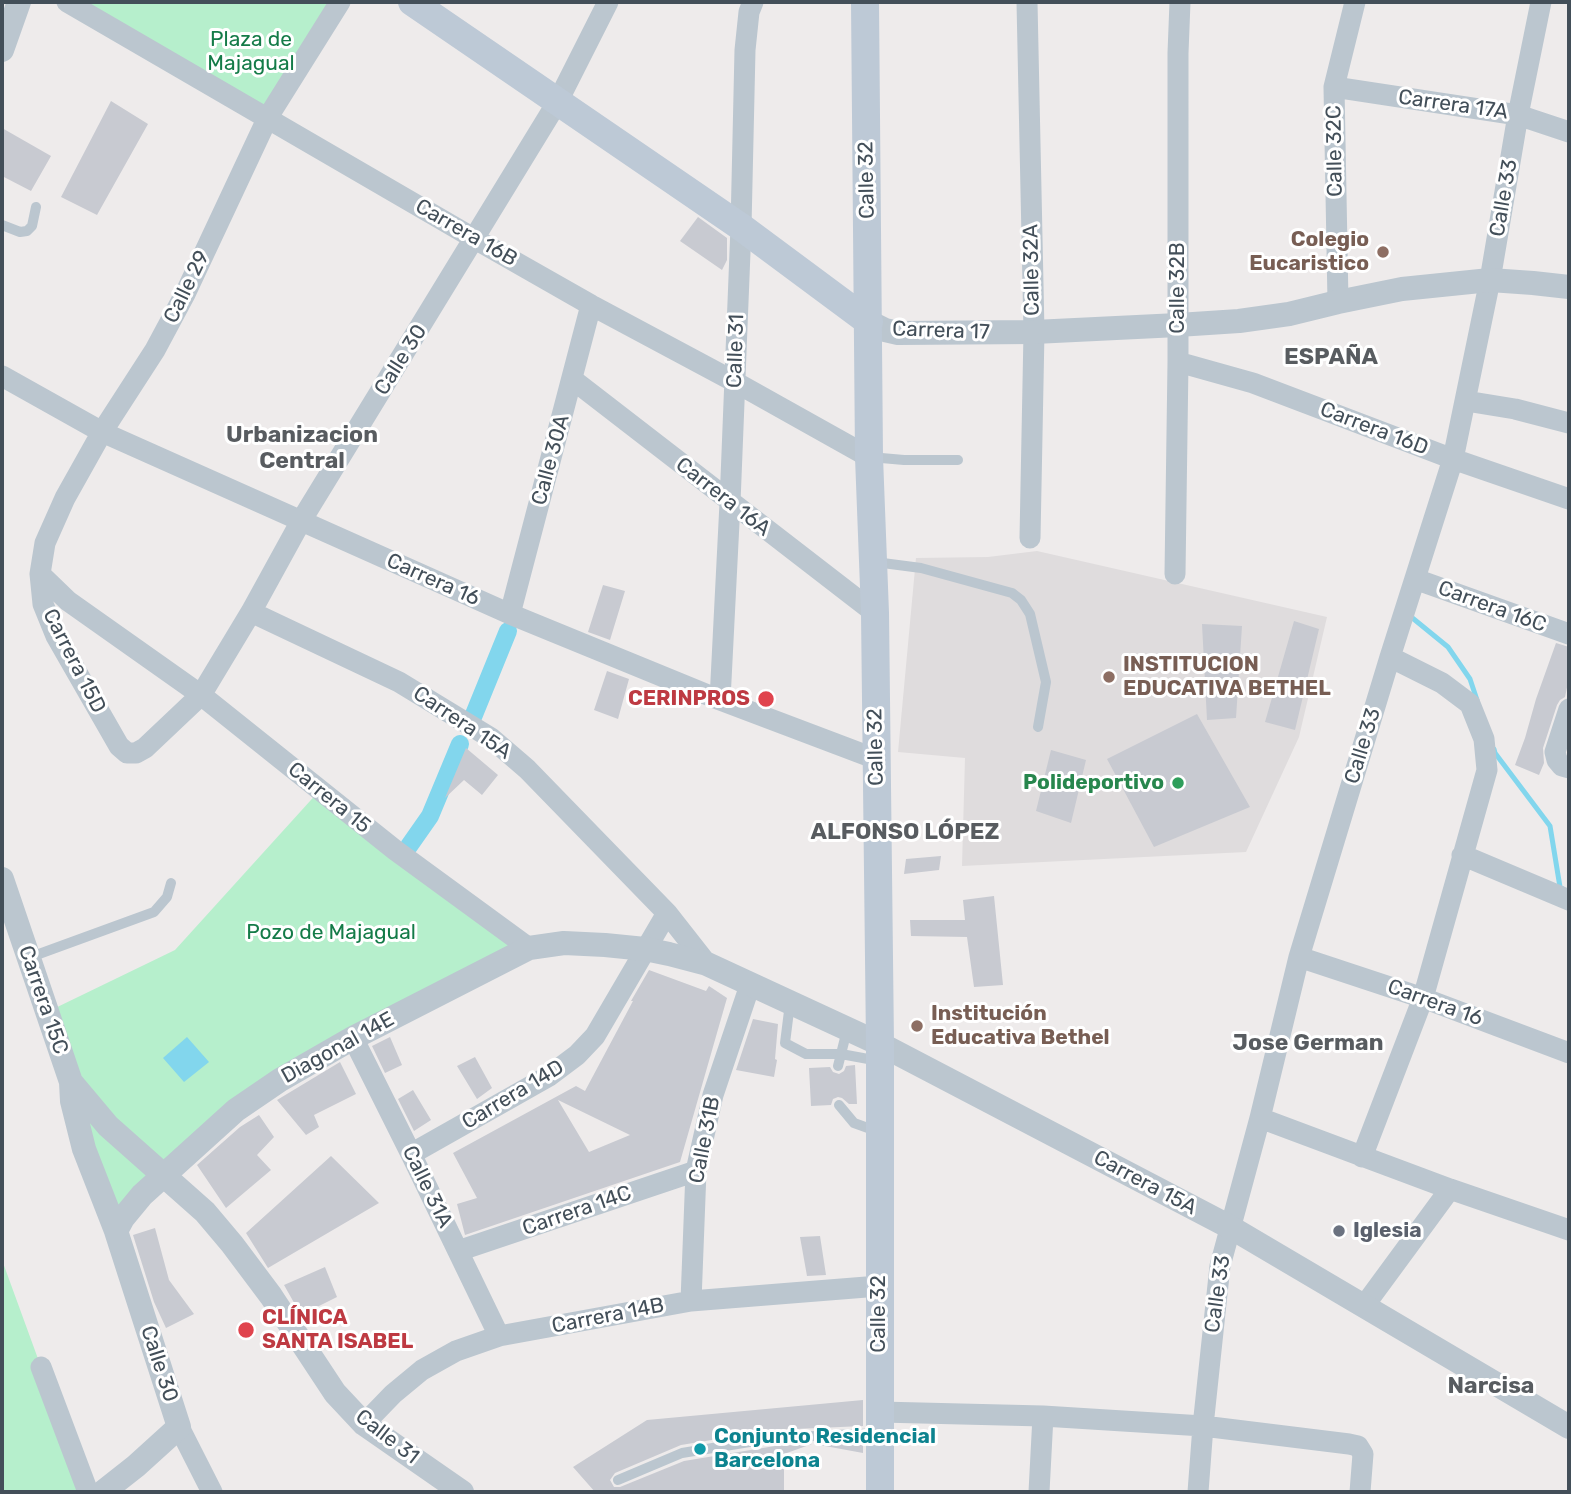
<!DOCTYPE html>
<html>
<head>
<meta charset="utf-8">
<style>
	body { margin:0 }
	#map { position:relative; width:1571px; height:1494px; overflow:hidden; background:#eeebeb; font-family:Rubik,sans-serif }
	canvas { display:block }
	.frame { position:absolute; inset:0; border:4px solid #434f59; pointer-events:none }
</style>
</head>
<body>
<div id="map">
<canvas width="1571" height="1494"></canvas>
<div class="frame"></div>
</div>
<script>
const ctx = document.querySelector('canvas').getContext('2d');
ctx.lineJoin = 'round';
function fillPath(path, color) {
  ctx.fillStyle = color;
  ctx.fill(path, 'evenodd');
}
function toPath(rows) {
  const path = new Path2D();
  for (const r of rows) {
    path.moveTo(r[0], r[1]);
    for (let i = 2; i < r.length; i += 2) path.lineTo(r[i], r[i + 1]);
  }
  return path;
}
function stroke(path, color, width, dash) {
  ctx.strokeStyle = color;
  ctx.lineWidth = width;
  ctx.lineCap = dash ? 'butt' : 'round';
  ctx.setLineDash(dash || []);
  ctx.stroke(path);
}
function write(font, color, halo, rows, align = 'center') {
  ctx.font = font + ' Rubik,sans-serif';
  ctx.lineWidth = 6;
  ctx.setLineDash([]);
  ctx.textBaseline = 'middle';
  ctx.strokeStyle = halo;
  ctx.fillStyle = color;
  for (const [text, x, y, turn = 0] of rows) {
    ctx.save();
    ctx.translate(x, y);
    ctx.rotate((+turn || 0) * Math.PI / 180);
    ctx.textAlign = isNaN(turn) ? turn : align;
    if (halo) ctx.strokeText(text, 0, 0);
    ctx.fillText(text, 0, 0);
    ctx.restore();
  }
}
fillPath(toPath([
	[1037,551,1327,617,1299,737,1246,852,962,866,965,758,898,752,916,558,988,557]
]), '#dfdcdd');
fillPath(toPath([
	[67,2,340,2,268,117],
	[320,790,533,953,280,1080,116,1231,47,1012,175,950],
	[2,1260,41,1367,88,1492,2,1492]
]), '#b6efcc');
fillPath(toPath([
	[187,1037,209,1062,184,1082,163,1058]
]), '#82d6ed');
stroke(toPath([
	[1410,616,1448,647,1470,679,1477,700],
	[1494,749,1495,753,1550,826,1560,887,1563,889]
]), '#82d6ed', 5);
stroke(toPath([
	[473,717,508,631],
	[409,846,430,816,460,744]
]), '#82d6ed', 18);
fillPath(toPath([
	[111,101,148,124,97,215,61,197],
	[2,128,51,156,31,191,2,176],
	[698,217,727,238,727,260,722,270,680,241],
	[603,585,625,591,610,640,588,632],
	[1294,621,1319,629,1295,730,1265,722],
	[1202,624,1242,626,1236,718,1207,720],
	[1556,643,1569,647,1569,678,1565,697,1560,700,1557,705,1543,748,1544,763,1539,775,1515,765,1525,738,1536,699],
	[607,671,629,679,618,719,594,710],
	[1197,714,1250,807,1154,847,1107,759],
	[466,748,498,775,482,795,464,780,445,798],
	[1051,750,1086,760,1071,823,1036,811],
	[941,856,939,870,904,874,906,859],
	[994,896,1003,985,974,987,967,937,911,936,910,920,965,920,963,900],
	[649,970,706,991,709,986,727,998,680,1162,465,1235,457,1204,477,1198,453,1153,576,1086,585,1091,633,1001,631,1001],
	[558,1100,630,1135,589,1152],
	[753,1019,778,1024,775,1059,777,1060,774,1077,736,1070],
	[390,1037,402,1065,385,1073,372,1046],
	[475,1057,492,1088,477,1099,457,1066],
	[340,1062,356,1094,314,1115,319,1127,306,1135,277,1100],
	[855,1065,857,1104,849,1104,842,1098,838,1097,833,1099,831,1105,811,1106,809,1068,830,1067,833,1072,839,1074,844,1071,846,1066],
	[413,1090,431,1120,414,1131,398,1099],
	[259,1115,274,1137,257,1155,271,1170,226,1208,197,1165,240,1127],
	[331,1156,379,1203,268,1268,246,1233],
	[155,1228,169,1280,194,1314,166,1328,154,1302,133,1235],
	[820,1236,826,1275,807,1276,800,1237],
	[325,1267,337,1297,301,1315,284,1285],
	[863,1400,863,1426,773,1430,681,1445,615,1473,610,1480,614,1487,620,1487,684,1461,775,1446,812,1444,784,1454,784,1490,765,1492,595,1492,573,1467,647,1420],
	[863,1442,863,1453,814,1444]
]), '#c8cad1');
stroke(toPath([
	[2,225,20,232,27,231,32,226,36,207],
	[870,457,904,460,958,460],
	[875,562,921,568,1012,593,1021,600,1030,614,1046,682,1038,727],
	[28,958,154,912,167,897,171,883],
	[790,1003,785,1043,806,1054,841,1054,879,1061],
	[838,1066,847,1030],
	[839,1105,854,1123,879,1132],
	[618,1480,682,1453,774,1438,878,1433]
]), '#bbc6cf', 10);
stroke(toPath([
	[67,2,475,239,591,305,735,382,869,457],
	[340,2,268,117,185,294,155,350,102,432,65,498,45,543,40,574,43,604,56,636,119,746,127,753,136,753,145,748,201,695,251,612,301,521,558,101,608,2],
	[1027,2,1034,332,1030,538],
	[1334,87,1518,115,1569,132],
	[1338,302,1334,87,1355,2],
	[1178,362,1253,383,1453,459,1569,499],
	[2,376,102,432,510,614,720,700,876,759],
	[572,379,875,613],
	[1466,401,1515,409,1569,423],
	[40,574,68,601,201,695,395,850,529,948],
	[1175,574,1178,362,1178,53,1180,2],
	[1415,579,1569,634],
	[251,612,399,682,491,738,527,769,667,913,707,964],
	[510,614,591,305],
	[720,700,730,503,741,227,745,50,749,12,753,2],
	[1569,709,1555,752,1557,760,1562,766,1569,768],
	[1462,855,1569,900],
	[1299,957,1423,998,1569,1053],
	[353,1038,411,1154,499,1336],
	[1260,1118,1450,1189,1569,1230],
	[411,1154,549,1076,577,1055,595,1036,667,913],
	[1362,1157,1423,998,1487,770,1484,739,1470,704,1442,683,1390,657],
	[458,1251,696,1171],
	[691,1301,696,1171,713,1095,750,985],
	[1364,1306,1450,1189],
	[41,1367,88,1492],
	[880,1412,1043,1416,1203,1426,1349,1444,1358,1446,1363,1454,1360,1492],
	[364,1424,393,1394,422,1370,456,1351,499,1336,691,1301,879,1286],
	[179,1427,212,1492],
	[1039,1492,1043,1416],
	[1198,1492,1203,1426,1220,1266,1260,1118,1299,957,1390,657,1453,459,1490,280,1518,115,1541,2]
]), '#bbc6cf', 21);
stroke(toPath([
	[2,50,19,2],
	[869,322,885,330,898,333,1034,332,1178,325,1239,321,1289,314,1338,302,1402,289,1490,280,1533,283,1569,287],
	[2,879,71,1082,72,1101,84,1149,116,1231,179,1427,136,1466,103,1492],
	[71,1082,108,1126,205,1212,232,1244,271,1296,335,1393,364,1424,462,1492],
	[116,1231,123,1218,142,1195,236,1110,280,1080,353,1038,529,948,564,943,605,945,645,949,669,954,707,964,880,1044,1230,1227,1569,1427]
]), '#bbc6cf', 24);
stroke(toPath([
	[412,2,741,227,869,322],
	[865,2,869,457,875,613,880,1044,880,1492]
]), '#bdc9d6', 28);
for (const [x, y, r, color] of [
	[1383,252,7,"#8d6e63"],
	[1109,677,7,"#8d6e63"],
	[766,699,9,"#e0444e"],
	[1178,783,7,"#2e9e5b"],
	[917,1026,7,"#8d6e63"],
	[1339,1231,7,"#6b7280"],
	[246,1330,9,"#e0444e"],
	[700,1449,7,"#0f9aa8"]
]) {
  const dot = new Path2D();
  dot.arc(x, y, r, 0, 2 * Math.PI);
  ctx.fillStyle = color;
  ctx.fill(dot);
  stroke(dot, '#fff', 2.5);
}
write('21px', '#147b48', '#fff', [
	["Plaza de",251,40],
	["Majagual",251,64],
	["Pozo de Majagual",331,933]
]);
write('21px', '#434f59', '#fff', [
	["Carrera 17A",1453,105,8],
	["Calle 32C",1335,151,-91],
	["Calle 32",867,180,-91],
	["Calle 33",1504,198,-80],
	["Carrera 16B",466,233,30],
	["Calle 32A",1032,270,-91],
	["Calle 29",187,287,-64],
	["Calle 32B",1178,288,-90],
	["Carrera 17",941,331,2],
	["Calle 31",736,351,-88],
	["Calle 30",401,360,-58],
	["Carrera 16D",1374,429,21],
	["Calle 30A",551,460,-75],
	["Carrera 16A",723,497,38],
	["Carrera 16",433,580,24],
	["Carrera 16C",1492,607,20],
	["Carrera 15D",74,661,63],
	["Carrera 15A",462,723,34],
	["Calle 33",1363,746,-73],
	["Calle 32",876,747,-91],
	["Carrera 15",329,798,39],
	["Carrera 15C",43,1000,71],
	["Carrera 16",1435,1003,20],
	["Diagonal 14E",338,1048,-29],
	["Carrera 14D",513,1095,-31],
	["Calle 31B",705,1140,-79],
	["Carrera 15A",1145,1183,28],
	["Calle 31A",427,1187,64],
	["Carrera 14C",577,1211,-19],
	["Calle 33",1218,1294,-82],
	["Calle 32",879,1314,-90],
	["Carrera 14B",608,1316,-11],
	["Calle 30",159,1364,72],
	["Calle 31",387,1437,38]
]);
write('bold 21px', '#785e54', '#fff', [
	["Colegio",1369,240,"right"],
	["Eucaristico",1369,264,"right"],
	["INSTITUCION",1123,665],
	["EDUCATIVA BETHEL",1123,689],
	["Institución",931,1014],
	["Educativa Bethel",931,1038]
], 'left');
write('bold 21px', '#be3a42', '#fff', [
	["CERINPROS",750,699],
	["CLÍNICA",262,1318,"left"],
	["SANTA ISABEL",262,1342,"left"]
], 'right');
write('bold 21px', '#27864d', '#fff', [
	["Polideportivo",1164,783]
], 'right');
write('bold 21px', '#5b616d', '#fff', [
	["Iglesia",1353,1231]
], 'left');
write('bold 21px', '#0d838f', '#fff', [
	["Conjunto Residencial",714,1437],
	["Barcelona",714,1461]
], 'left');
write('bold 23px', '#585c60', '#fff', [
	["ESPAÑA",1331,357],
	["Urbanizacion",302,435],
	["Central",302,461],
	["ALFONSO LÓPEZ",905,832],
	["Jose German",1308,1043],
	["Narcisa",1491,1386]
]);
</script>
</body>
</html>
